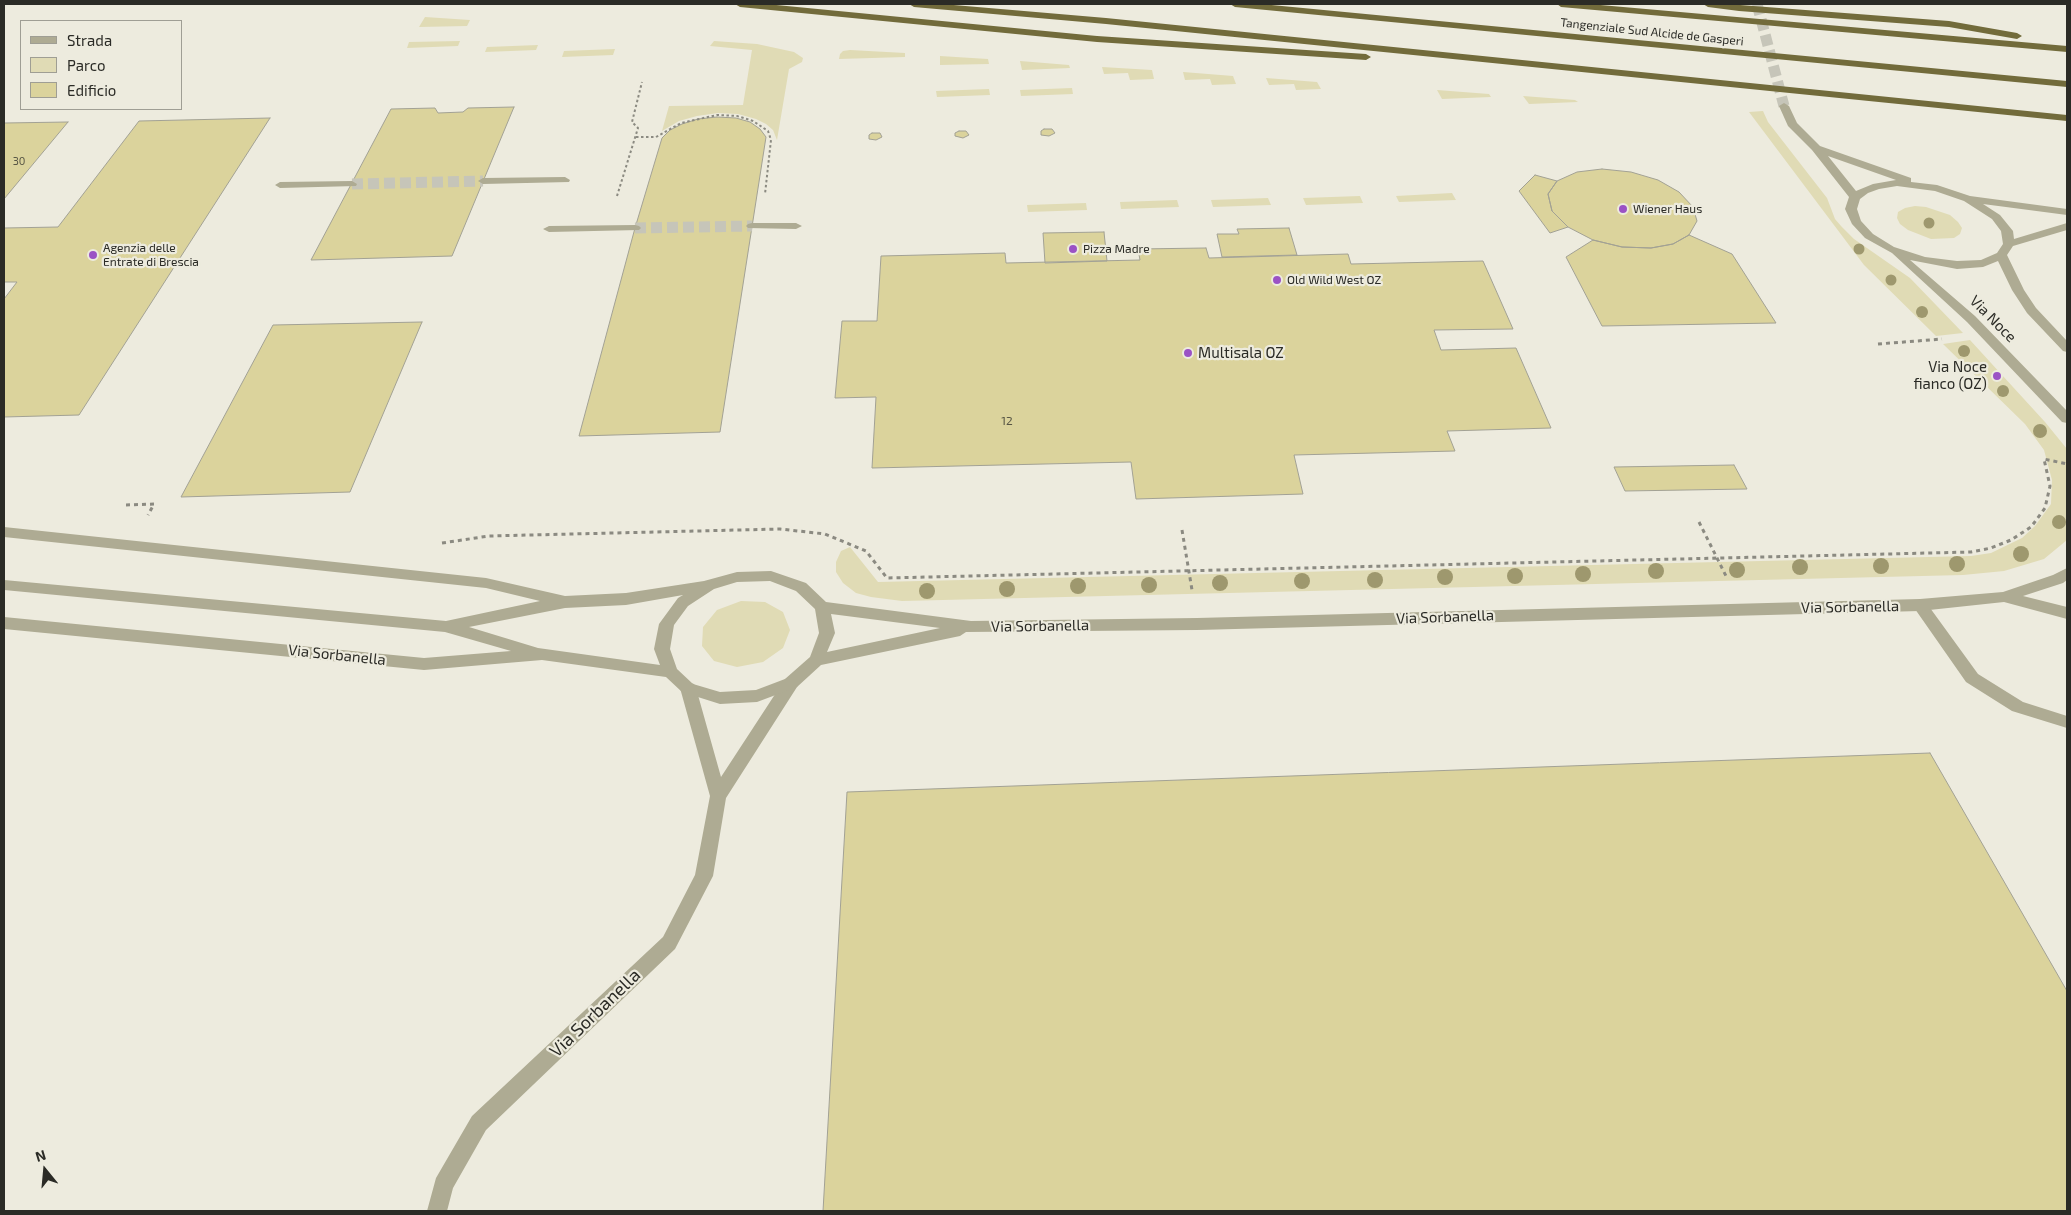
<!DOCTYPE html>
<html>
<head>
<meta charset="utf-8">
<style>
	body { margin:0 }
	#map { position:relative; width:2071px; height:1215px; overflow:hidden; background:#edebde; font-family:"Exo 2",sans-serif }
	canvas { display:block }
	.frame { position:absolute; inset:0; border:5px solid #2b2b26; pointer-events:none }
	.legend { position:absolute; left:20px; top:20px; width:162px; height:90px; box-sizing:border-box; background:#edebde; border:1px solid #9f9e94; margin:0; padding:6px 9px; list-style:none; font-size:15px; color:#2b2b26 }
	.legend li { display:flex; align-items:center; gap:10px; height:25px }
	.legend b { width:25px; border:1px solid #9f9e94 }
	.north { position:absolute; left:20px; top:1145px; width:50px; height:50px; -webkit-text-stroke:4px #edebde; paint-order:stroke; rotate:343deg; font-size:14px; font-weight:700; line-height:20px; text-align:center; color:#2b2b26 }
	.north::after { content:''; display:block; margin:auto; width:18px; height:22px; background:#2b2b26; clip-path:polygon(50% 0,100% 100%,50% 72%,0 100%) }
</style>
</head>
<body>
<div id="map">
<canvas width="2071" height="1215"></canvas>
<div class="frame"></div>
<ul class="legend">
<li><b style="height:6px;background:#aeab93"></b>Strada</li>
<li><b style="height:14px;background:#e0dbb5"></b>Parco</li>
<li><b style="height:14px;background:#dbd39c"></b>Edificio</li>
</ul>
<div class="north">N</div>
</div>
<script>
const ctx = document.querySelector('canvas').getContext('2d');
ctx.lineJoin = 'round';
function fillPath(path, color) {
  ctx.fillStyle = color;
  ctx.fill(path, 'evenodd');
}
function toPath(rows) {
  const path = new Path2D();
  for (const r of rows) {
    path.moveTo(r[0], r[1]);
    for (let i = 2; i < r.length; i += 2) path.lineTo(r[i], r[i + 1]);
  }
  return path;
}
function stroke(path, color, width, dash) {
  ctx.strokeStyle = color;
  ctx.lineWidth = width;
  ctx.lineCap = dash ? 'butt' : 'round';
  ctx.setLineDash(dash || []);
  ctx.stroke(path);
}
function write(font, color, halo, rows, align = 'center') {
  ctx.font = font + ' "Exo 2",sans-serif';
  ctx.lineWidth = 4.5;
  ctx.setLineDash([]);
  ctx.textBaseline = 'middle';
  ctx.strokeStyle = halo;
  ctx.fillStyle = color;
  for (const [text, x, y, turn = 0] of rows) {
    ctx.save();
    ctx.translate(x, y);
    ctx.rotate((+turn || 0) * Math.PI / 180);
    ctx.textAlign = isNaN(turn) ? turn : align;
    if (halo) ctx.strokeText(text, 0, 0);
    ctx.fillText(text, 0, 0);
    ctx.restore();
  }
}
fillPath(toPath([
	[425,17,470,20,467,26,419,27],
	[460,41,458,46,407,48,409,42],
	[714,41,757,44,794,52,803,58,802,62,789,69,777,140,773,130,766,124,756,119,738,114,718,113,697,116,679,121,662,131,669,106,743,105,752,50,710,46],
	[538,45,536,50,485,52,487,47],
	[615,49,613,55,562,57,564,51],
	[850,50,905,53,905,57,839,59,840,54,843,51],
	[940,56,988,59,989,64,940,65],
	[1020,61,1069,65,1070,68,1022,70],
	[1102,67,1152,70,1154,79,1130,80,1128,73,1104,74],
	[1183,72,1233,76,1236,84,1212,85,1210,79,1185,80],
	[1266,78,1317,82,1321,89,1296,90,1294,84,1269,85],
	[1072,88,1073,94,1021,96,1020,90],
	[989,89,990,95,937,97,936,91],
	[1437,90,1489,94,1491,97,1442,99],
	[1523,96,1575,100,1578,102,1529,104],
	[1763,111,1768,122,1827,198,1835,219,1841,226,1854,239,1910,278,1963,333,1936,336,1864,265,1749,112],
	[1452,193,1456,200,1399,202,1396,196],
	[1360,196,1363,203,1306,205,1303,198],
	[1268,198,1271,205,1213,207,1211,200],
	[1177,200,1179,207,1121,209,1120,202],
	[1086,203,1087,210,1028,212,1027,205],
	[1915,206,1926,207,1950,215,1958,222,1962,228,1960,234,1954,238,1931,239,1908,230,1900,224,1897,218,1898,212,1905,208],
	[1970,340,2045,422,2067,449,2067,540,2044,559,2004,571,1963,575,902,601,871,597,856,593,843,583,836,572,836,562,841,551,850,547,878,582,1971,556,1991,553,2022,538,2035,526,2051,504,2052,480,2044,450,2025,424,1943,344],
	[741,601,765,602,783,612,790,630,783,648,763,662,737,667,714,661,702,646,703,627,717,610]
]), '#e0dbb5');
const building = toPath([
	[514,107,452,256,311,260,391,109,435,108,438,113,463,112,468,108,514,107],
	[717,117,736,118,750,122,760,129,766,137,720,432,579,436,635,228,662,138,670,130,682,124,698,119,717,117],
	[270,118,79,415,4,417,4,299,17,282,4,282,4,228,58,227,139,121,270,118],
	[68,122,4,199,4,123,68,122],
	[1044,129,1052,129,1055,133,1049,136,1041,135,1041,131,1044,129],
	[959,131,966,131,969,135,963,138,955,136,955,133,959,131],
	[872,133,880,133,882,137,876,140,869,139,869,135,872,133],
	[1602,169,1631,172,1658,180,1679,192,1693,207,1697,221,1689,235,1673,244,1651,248,1622,247,1593,240,1568,227,1552,211,1548,194,1557,181,1577,172,1602,169],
	[1535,175,1557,181,1548,194,1552,211,1568,227,1550,233,1519,191,1535,175],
	[1289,228,1297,255,1222,257,1217,234,1239,234,1237,229,1289,228],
	[1104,232,1107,261,1045,263,1043,233,1104,232],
	[1689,235,1732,254,1776,323,1602,326,1566,257,1593,240,1622,247,1651,248,1673,244,1689,235],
	[1206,248,1209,258,1348,254,1351,264,1483,261,1513,329,1434,330,1441,350,1516,348,1551,428,1447,431,1455,451,1294,455,1303,494,1136,499,1131,462,872,468,876,397,835,398,842,321,877,321,881,256,1005,253,1006,263,1140,260,1138,249,1206,248],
	[422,322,350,492,181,497,273,325,422,322],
	[1734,465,1747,489,1625,491,1614,467,1734,465],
	[1930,753,2067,991,2067,1211,823,1211,847,792,1930,753]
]);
fillPath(building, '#dbd39c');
stroke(building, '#a2a194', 1);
stroke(toPath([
	[352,184,483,181],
	[635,228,752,226]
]), '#c6c5b9', 11, [11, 5]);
stroke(toPath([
	[1757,4,1784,106]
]), '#c6c5b9', 11, [11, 5]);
stroke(toPath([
	[636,137,656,137,681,123,717,115,737,116,753,121,768,131,771,140,765,194],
	[617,196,638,128,632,122,642,82]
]), '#8b8a81', 2, [2.5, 2.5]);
stroke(toPath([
	[1878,344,1942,339],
	[126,505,154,504,148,515],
	[1699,522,1726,576],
	[1182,530,1192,590],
	[442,543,489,536,780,529,825,534,866,551,887,578,1971,552,1991,548,2011,540,2031,527,2045,508,2050,486,2044,459,2067,464]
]), '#8b8a81', 3, [4, 4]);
fillPath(toPath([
	[1920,599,1925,601,1978,674,2023,702,2067,716,2067,728,2012,711,1966,682,1915,609,1913,605,1915,601,1920,599],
	[791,677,797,679,799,683,797,687,726,798,713,876,675,949,486,1130,453,1188,447,1211,427,1211,436,1178,472,1116,663,937,695,875,710,796,680,688,682,684,688,682,694,684,696,688,721,777,785,679,791,677]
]), '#aeab93');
fillPath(toPath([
	[565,177,570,180,569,182,483,184,478,181,483,178,565,177],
	[352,181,357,184,356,186,280,188,275,185,280,182,352,181],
	[752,223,796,223,802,226,796,229,748,228,746,226,748,224,752,223],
	[635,225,639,226,641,228,639,230,549,232,543,229,549,226,635,225]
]), '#aeab93');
fillPath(toPath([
	[1784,103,1789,106,1797,123,1820,146,1911,178,1911,182,1937,185,1970,196,2067,209,2067,215,1983,204,2000,215,2013,231,2014,239,2067,223,2067,230,2013,246,2007,255,2024,290,2036,308,2067,341,2067,352,2063,351,2027,313,2012,290,1998,261,1983,267,1957,269,1910,260,1975,316,2067,411,2067,423,2062,422,1967,322,1892,253,1865,238,1852,224,1845,209,1849,197,1812,150,1788,126,1779,106,1784,103],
	[1828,156,1896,180,1873,184,1856,191,1828,156],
	[1897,186,1935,191,1964,201,1992,219,2001,231,2003,244,1997,253,1981,260,1957,261,1925,257,1894,247,1873,234,1861,221,1857,209,1860,199,1868,193,1879,189,1897,186],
	[4,527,486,578,565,596,626,593,704,581,737,572,771,571,806,583,826,602,971,621,1197,618,1920,599,2003,592,2053,575,2067,568,2067,580,2063,583,2023,596,2067,607,2067,619,2004,602,1920,611,1197,630,966,632,960,636,821,665,797,687,757,702,720,704,682,692,666,677,542,660,424,670,4,629,4,617,424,658,511,651,445,632,4,590,4,580,446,621,540,601,486,588,4,537,4,527],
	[770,581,796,591,815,609,819,633,810,657,785,679,756,690,720,692,693,684,677,669,670,649,674,625,688,606,714,589,737,582,770,581],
	[683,595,678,598,659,624,654,649,660,665,538,648,469,627,565,608,626,605,683,595],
	[831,614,940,628,827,652,835,633,831,614]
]), '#aeab93');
fillPath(toPath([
	[735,4,766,4,1097,36,1366,54,1371,57,1366,60,1097,42,740,7,735,4],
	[909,4,942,4,1106,18,2067,115,2067,121,1106,24,914,7,909,4],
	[1230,4,1261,4,2067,81,2067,87,1235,7,1230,4],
	[1557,4,1589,4,2067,46,2067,52,1561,7,1557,4],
	[1703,4,1727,4,1949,21,2017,33,2022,36,2017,39,1949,27,1739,11,1708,7,1703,4]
]), '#726b3b');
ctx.fillStyle = '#9e986e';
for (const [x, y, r] of [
	[1929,223,5.5],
	[1859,249,5.5],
	[1891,280,5.5],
	[1922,312,6],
	[1964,351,6],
	[2003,391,6],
	[2040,431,7],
	[2059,522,7],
	[2021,554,8],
	[1957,564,8],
	[1881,566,8],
	[1800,567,8],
	[1737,570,8],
	[1656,571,8],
	[1583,574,8],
	[1515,576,8],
	[1445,577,8],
	[1375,580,8],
	[1302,581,8],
	[1220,583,8],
	[1149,585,8],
	[1078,586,8],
	[1007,589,8],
	[927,591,8]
]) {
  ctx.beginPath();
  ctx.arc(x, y, r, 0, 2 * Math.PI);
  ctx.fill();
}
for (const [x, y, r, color] of [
	[1623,209,5,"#9b52c5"],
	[1073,249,5,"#9b52c5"],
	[93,255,5,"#9b52c5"],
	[1277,280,5,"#9b52c5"],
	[1188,353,5,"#9b52c5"],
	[1997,376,5,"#9b52c5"]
]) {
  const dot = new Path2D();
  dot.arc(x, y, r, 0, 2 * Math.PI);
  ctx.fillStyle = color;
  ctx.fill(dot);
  stroke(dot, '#edebde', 2);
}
write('11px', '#575544', null, [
	["30",19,161]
]);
write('12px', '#2b2b26', '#edebde', [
	["Tangenziale Sud Alcide de Gasperi",1652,32,6]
]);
write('12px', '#2b2b26', '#edebde', [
	["Wiener Haus",1633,209],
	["Agenzia delle",103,248],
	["Entrate di Brescia",103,262],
	["Pizza Madre",1083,249],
	["Old Wild West OZ",1287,280]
], 'left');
write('12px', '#575544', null, [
	["12",1007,421]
]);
write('15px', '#2b2b26', '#edebde', [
	["Via Noce",1993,319,45],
	["Via Sorbanella",1850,607,-1],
	["Via Sorbanella",1445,617,-2],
	["Via Sorbanella",1040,626,-1],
	["Via Sorbanella",337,655,6]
]);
write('15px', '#2b2b26', '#edebde', [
	["Multisala OZ",1198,353],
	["Via Noce",1987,367,"right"],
	["fianco (OZ)",1987,384,"right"]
], 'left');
write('18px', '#2b2b26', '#edebde', [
	["Via Sorbanella",595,1013,-44]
]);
</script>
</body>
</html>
